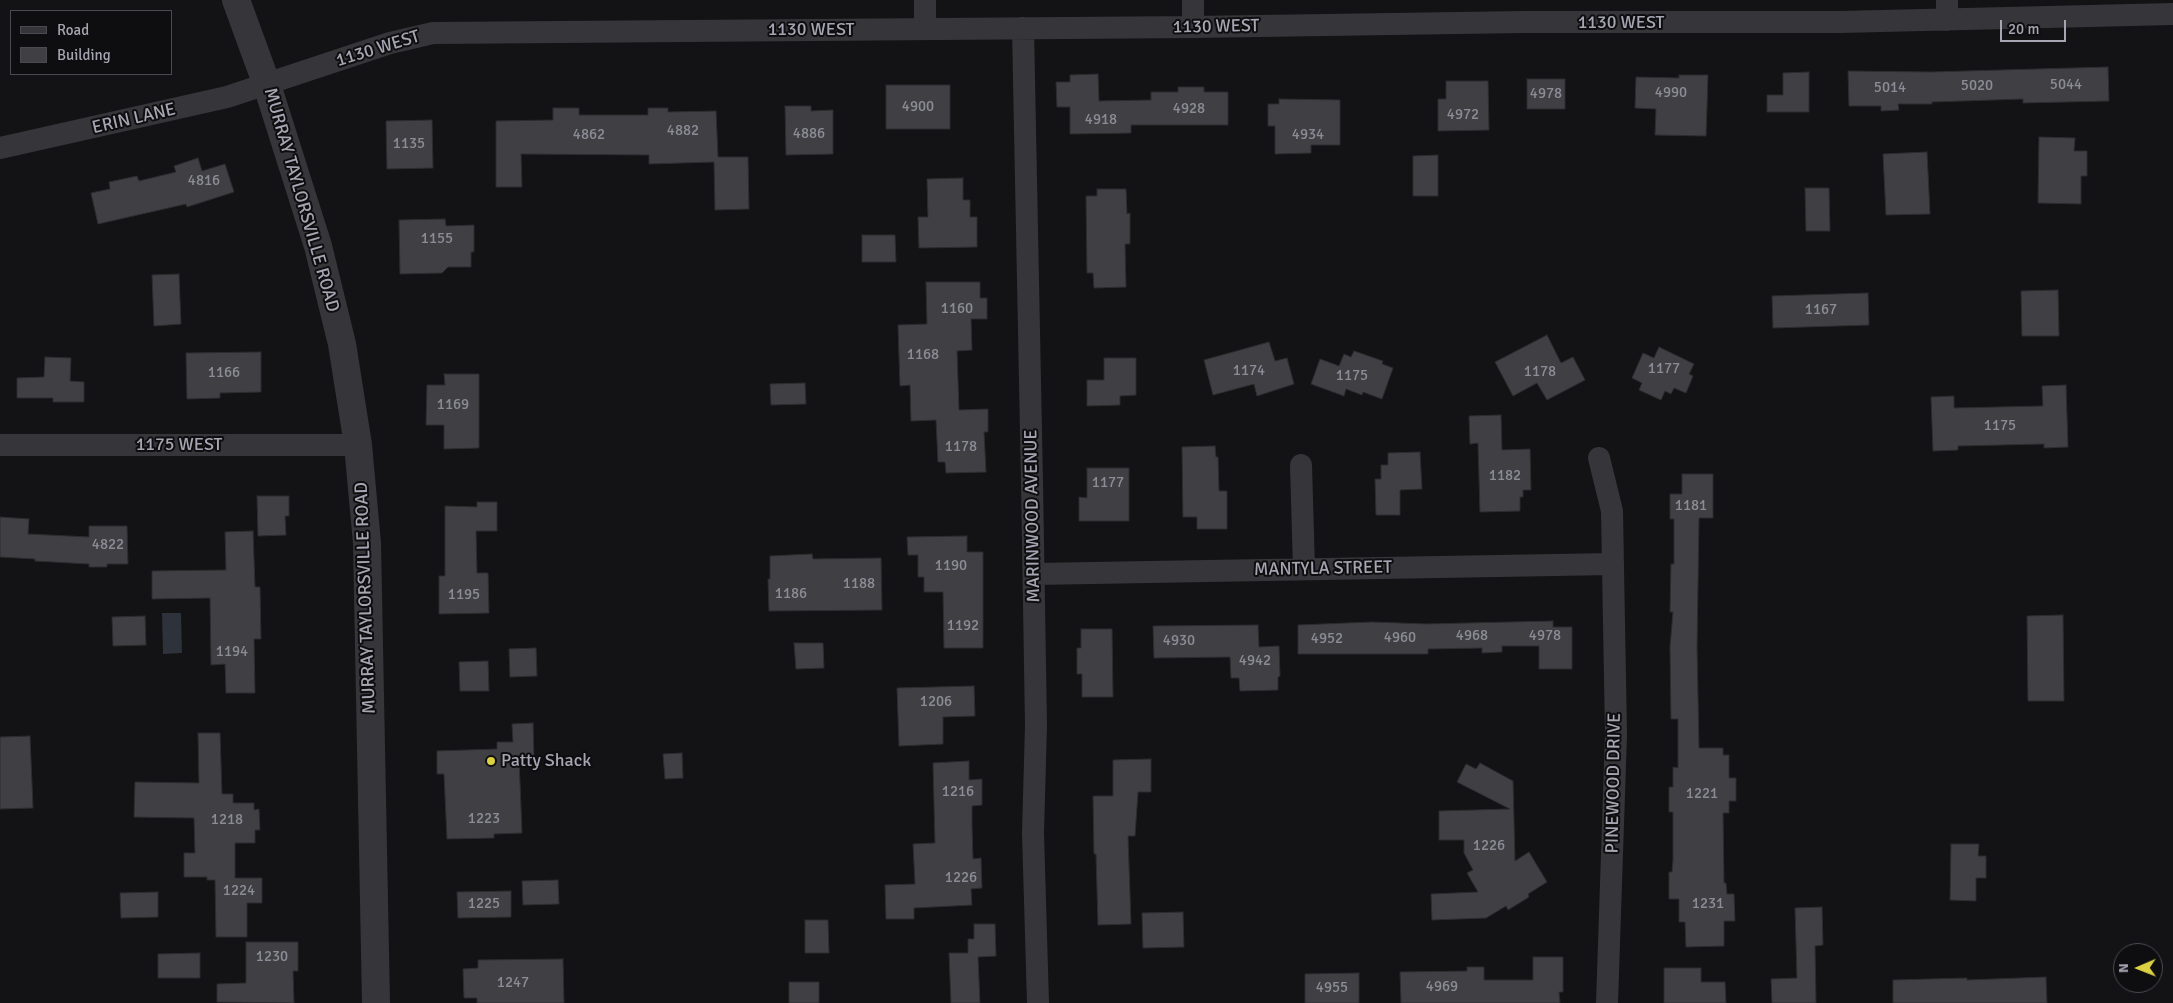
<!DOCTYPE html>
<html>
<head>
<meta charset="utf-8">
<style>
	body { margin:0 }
	#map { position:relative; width:2173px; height:1003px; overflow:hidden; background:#131214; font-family:Signika,sans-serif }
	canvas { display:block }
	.legend { position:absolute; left:10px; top:10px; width:162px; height:65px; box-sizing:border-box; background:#0e0d0f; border:1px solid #4b4a51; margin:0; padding:6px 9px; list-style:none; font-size:15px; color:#a6a6b3 }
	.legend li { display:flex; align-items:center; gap:10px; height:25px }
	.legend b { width:25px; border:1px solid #4b4a51 }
	.north { position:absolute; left:2113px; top:943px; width:50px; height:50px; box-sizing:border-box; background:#0e0d0f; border:1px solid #4b4a51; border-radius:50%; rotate:269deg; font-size:14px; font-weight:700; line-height:20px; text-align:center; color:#a6a6b3 }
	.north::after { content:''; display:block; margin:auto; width:18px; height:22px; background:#dcd143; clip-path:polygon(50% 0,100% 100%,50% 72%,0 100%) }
	.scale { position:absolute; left:2000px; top:20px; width:66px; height:22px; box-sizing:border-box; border:2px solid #a6a6b3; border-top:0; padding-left:6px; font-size:15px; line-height:18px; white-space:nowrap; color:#a6a6b3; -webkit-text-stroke:4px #0e0d0f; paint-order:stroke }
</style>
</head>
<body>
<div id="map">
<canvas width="2173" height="1003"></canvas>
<ul class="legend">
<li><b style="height:6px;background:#36363a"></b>Road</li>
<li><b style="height:14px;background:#404044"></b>Building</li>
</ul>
<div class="north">N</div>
<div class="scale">20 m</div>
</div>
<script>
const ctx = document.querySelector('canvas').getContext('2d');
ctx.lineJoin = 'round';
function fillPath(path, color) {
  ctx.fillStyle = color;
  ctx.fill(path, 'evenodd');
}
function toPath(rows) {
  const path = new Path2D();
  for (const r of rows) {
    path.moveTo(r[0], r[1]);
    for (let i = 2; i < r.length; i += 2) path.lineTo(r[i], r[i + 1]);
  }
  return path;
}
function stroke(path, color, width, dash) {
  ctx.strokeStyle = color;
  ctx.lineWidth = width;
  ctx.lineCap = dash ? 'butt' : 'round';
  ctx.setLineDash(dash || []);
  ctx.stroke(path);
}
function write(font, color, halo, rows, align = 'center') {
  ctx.font = font + ' Signika,sans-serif';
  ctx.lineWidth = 4;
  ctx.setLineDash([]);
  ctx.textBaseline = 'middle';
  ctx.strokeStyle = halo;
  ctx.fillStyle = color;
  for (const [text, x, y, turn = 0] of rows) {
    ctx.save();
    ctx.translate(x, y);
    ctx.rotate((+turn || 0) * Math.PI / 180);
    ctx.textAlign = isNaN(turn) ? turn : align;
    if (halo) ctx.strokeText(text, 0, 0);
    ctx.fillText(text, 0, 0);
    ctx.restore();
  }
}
fillPath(toPath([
	[162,613,181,613,182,653,163,654]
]), '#2d323b');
const building = toPath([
	[2108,67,2109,101,2023,103,2023,99,1932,102,1932,104,1898,104,1899,110,1881,111,1881,106,1849,106,1848,71,1931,72,2108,67],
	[1809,72,1809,112,1767,112,1767,95,1783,95,1783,73,1809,72],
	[1098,74,1099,101,1151,100,1151,92,1178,92,1178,87,1204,87,1204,92,1228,92,1228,125,1131,125,1131,133,1070,134,1070,107,1057,107,1056,82,1070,82,1070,75,1098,74],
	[1679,75,1708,75,1706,136,1655,135,1656,109,1635,108,1636,77,1679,78,1679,75],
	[1527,79,1565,79,1565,109,1527,109,1527,79],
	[1446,81,1488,81,1489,130,1438,131,1438,99,1446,99,1446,81],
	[886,85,950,85,950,129,886,129,886,85],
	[1279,99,1340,100,1340,145,1311,145,1311,153,1275,154,1275,126,1268,126,1268,104,1279,104,1279,99],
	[785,106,811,106,811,111,833,110,833,154,786,155,785,106],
	[553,108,579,108,579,115,648,115,648,108,668,108,668,112,716,111,718,157,748,157,749,209,715,210,714,162,649,164,649,155,521,154,522,187,496,187,496,121,553,120,553,108],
	[432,120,433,168,387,169,386,121,432,120],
	[2039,137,2075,138,2074,151,2087,151,2087,176,2081,176,2081,204,2038,203,2039,137],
	[1927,152,1930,214,1886,215,1883,154,1927,152],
	[1438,155,1438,196,1413,196,1413,156,1438,155],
	[198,158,202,171,225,164,234,192,187,207,186,204,98,224,91,193,110,189,109,182,137,176,139,181,176,172,174,166,198,158],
	[963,178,963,200,970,200,970,217,977,217,977,247,919,248,918,217,928,217,927,179,963,178],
	[1805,188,1829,188,1830,231,1806,231,1805,188],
	[1097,189,1126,189,1127,214,1130,213,1130,244,1125,244,1126,287,1094,288,1093,273,1087,273,1086,196,1097,196,1097,189],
	[445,219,446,226,474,225,474,252,471,252,471,267,448,267,442,273,400,274,399,220,445,219],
	[862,235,895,235,896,262,862,262,862,235],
	[179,274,181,324,154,326,152,275,179,274],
	[926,282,980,282,980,298,987,298,987,319,971,319,972,350,957,351,959,410,988,409,988,432,984,432,986,472,946,473,945,462,938,462,936,420,911,421,910,385,900,386,898,325,927,324,926,282],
	[2058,290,2059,336,2022,336,2021,291,2058,290],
	[1868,293,1869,325,1773,328,1772,296,1868,293],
	[1547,335,1561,363,1573,357,1585,380,1547,400,1537,383,1513,396,1495,362,1547,335],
	[1269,342,1275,361,1287,358,1294,384,1257,396,1254,384,1213,395,1204,360,1269,342],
	[1659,347,1694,364,1689,374,1693,376,1686,393,1674,388,1671,394,1665,391,1661,400,1639,390,1642,383,1632,378,1643,353,1654,358,1659,347],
	[1354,351,1383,361,1382,364,1393,368,1382,399,1363,392,1362,395,1346,389,1344,396,1311,384,1320,359,1339,366,1344,354,1351,357,1354,351],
	[261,352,261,392,220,393,220,398,187,399,186,353,261,352],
	[45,357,71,358,70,381,84,382,84,402,53,402,53,398,17,398,17,378,44,377,45,357],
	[1104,358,1136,358,1136,395,1120,396,1120,405,1087,406,1087,380,1104,380,1104,358],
	[444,374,479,374,479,448,444,449,444,425,426,425,427,385,445,385,444,374],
	[805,383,806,404,771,405,770,384,805,383],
	[2066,385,2068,447,2044,448,2044,444,1958,446,1958,450,1933,451,1931,397,1954,396,1954,408,2043,406,2042,386,2066,385],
	[1501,415,1502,450,1530,449,1531,490,1523,490,1523,497,1520,497,1520,511,1480,512,1478,443,1470,444,1469,416,1501,415],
	[1215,446,1216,457,1218,457,1219,491,1227,491,1227,529,1197,529,1197,517,1183,517,1182,447,1215,446],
	[1420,452,1422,489,1400,490,1400,515,1376,515,1375,479,1381,479,1381,465,1388,465,1388,453,1420,452],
	[1087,468,1129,468,1129,521,1079,521,1079,497,1087,498,1087,468],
	[1682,474,1713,474,1713,518,1699,518,1697,647,1699,748,1723,748,1723,755,1729,755,1729,778,1736,778,1736,801,1729,801,1729,813,1723,813,1724,883,1726,883,1727,894,1734,894,1735,921,1724,921,1724,946,1686,947,1685,922,1679,922,1679,899,1669,899,1669,872,1672,872,1673,860,1673,812,1669,812,1669,787,1673,787,1673,767,1678,768,1678,719,1671,719,1670,647,1673,612,1670,612,1671,564,1674,564,1674,519,1670,519,1670,494,1682,494,1682,474],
	[257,496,289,496,289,516,285,516,286,535,258,536,257,496],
	[477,502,497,502,497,531,476,531,477,573,488,573,489,613,439,614,439,576,445,576,445,506,477,507,477,502],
	[0,517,29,519,28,534,89,537,89,526,127,526,128,564,107,564,107,567,89,567,89,564,35,561,35,559,0,557,0,517],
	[253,531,255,587,260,587,261,639,254,639,255,693,226,693,225,664,211,665,210,598,152,599,152,571,226,570,225,532,253,531],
	[967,536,967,552,983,552,983,648,944,648,943,592,924,592,924,577,918,577,918,555,908,555,907,537,967,536],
	[812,554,813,559,881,558,882,610,769,611,768,579,770,579,770,556,812,554],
	[2063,615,2064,701,2028,701,2027,616,2063,615],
	[145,616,146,645,113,646,112,617,145,616],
	[1553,621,1553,627,1572,627,1572,669,1539,669,1539,646,1502,646,1502,652,1482,653,1482,648,1428,649,1428,654,1298,654,1298,625,1372,622,1426,624,1553,621],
	[1258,625,1259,647,1279,646,1280,676,1278,677,1278,690,1240,691,1239,678,1231,678,1230,657,1154,658,1153,626,1258,625],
	[1081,629,1112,629,1113,697,1082,697,1082,674,1077,674,1077,648,1081,648,1081,629],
	[794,643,823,643,824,668,796,669,794,643],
	[536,648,537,676,510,677,509,649,536,648],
	[488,661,489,691,460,691,459,662,488,661],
	[974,686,975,716,943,717,943,744,899,746,897,688,974,686],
	[533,723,534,758,519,758,522,833,494,834,494,838,447,839,444,774,437,774,437,751,497,749,497,742,513,742,512,724,533,723],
	[198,733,220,733,222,794,233,794,233,803,254,803,254,810,259,809,260,830,255,830,255,843,235,843,235,878,262,878,262,903,247,903,247,937,216,937,215,880,207,880,207,877,184,877,184,853,195,853,194,818,134,817,135,782,199,783,198,733],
	[30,736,33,808,0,809,0,737,30,736],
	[682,753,683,778,665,779,663,754,682,753],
	[1151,759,1151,792,1138,792,1135,836,1128,836,1131,924,1098,925,1096,854,1094,854,1093,796,1113,796,1113,760,1151,759],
	[969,761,969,780,982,779,982,805,972,806,972,825,973,859,981,858,982,888,971,889,972,905,914,908,914,919,886,919,885,885,915,884,913,844,935,843,933,763,969,761],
	[1480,763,1513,781,1515,861,1529,852,1547,882,1528,894,1529,897,1508,910,1506,906,1486,918,1432,920,1431,894,1478,892,1467,873,1473,870,1464,853,1464,840,1439,840,1439,811,1510,809,1457,782,1466,764,1476,769,1480,763],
	[1951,844,1979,844,1978,856,1986,856,1986,878,1976,878,1976,901,1950,900,1951,844],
	[558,880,559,904,523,905,522,881,558,880],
	[511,891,511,917,458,918,457,892,511,891],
	[158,892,158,917,121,918,120,893,158,892],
	[1822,907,1823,945,1815,946,1816,1003,1772,1003,1771,979,1797,978,1795,908,1822,907],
	[1183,912,1184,947,1143,948,1142,913,1183,912],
	[805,920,828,920,829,953,805,953,805,920],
	[974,924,995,924,996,956,978,957,980,1003,951,1003,949,953,968,953,968,939,974,939,974,924],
	[246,942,298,942,298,971,293,971,294,1003,217,1002,217,984,246,983,246,942],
	[200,953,200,978,158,978,158,954,200,953],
	[1533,957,1563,957,1563,992,1559,992,1560,1003,1401,1003,1400,972,1467,971,1467,967,1484,967,1484,980,1533,980,1533,957],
	[563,959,564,1003,477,1003,477,998,464,998,463,969,478,968,478,960,563,959],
	[1664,968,1701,968,1701,982,1725,982,1726,1003,1664,1003,1664,968],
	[1359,973,1359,1003,1305,1003,1305,974,1359,973],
	[2046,977,2047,1003,1893,1003,1893,980,1967,978,1967,980,2046,977],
	[789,982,819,982,819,1003,789,1003,789,982]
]);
fillPath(building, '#404044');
stroke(building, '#2d2d30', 1);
stroke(toPath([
	[925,0,925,29],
	[1947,0,1947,20],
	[1193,27,1193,0],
	[1023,28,1032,483,1036,725,1033,833,1038,1003],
	[0,148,227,97,390,43,433,33,1193,27,1524,22,1840,22,2173,14],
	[0,445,358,445],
	[1599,458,1612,511,1616,735,1607,1003],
	[1301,465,1304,569],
	[1034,574,1613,564]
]), '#36363a', 22);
stroke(toPath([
	[236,0,267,85,318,246,342,344,358,445,367,543,376,1003]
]), '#36363a', 28);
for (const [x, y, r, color] of [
	[491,761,5,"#dcd143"]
]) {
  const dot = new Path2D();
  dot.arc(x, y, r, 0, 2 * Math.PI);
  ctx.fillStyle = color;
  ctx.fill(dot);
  stroke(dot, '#0e0d0f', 2);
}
write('15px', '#8c8c97', null, [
	["5044",2066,85],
	["5020",1977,86],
	["5014",1890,88],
	["4990",1671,93],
	["4978",1546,94],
	["4900",918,107],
	["4928",1189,109],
	["4972",1463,115],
	["4918",1101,120],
	["4882",683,131],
	["4886",809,134],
	["4862",589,135],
	["4934",1308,135],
	["1135",409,144],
	["4816",204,181],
	["1155",437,239],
	["1160",957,309],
	["1167",1821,310],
	["1168",923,355],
	["1177",1664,369],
	["1174",1249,371],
	["1178",1540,372],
	["1166",224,373],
	["1175",1352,376],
	["1169",453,405],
	["1175",2000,426],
	["1178",961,447],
	["1182",1505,476],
	["1177",1108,483],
	["1181",1691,506],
	["4822",108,545],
	["1190",951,566],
	["1188",859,584],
	["1186",791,594],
	["1195",464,595],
	["1192",963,626],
	["4968",1472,636],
	["4978",1545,636],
	["4960",1400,638],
	["4952",1327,639],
	["4930",1179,641],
	["1194",232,652],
	["4942",1255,661],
	["1206",936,702],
	["1216",958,792],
	["1221",1702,794],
	["1223",484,819],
	["1218",227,820],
	["1226",1489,846],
	["1226",961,878],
	["1224",239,891],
	["1225",484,904],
	["1231",1708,904],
	["1230",272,957],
	["1247",513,983],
	["4969",1442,987],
	["4955",1332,988]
]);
write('18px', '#a6a6b3', '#0e0d0f', [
	["1130 WEST",1621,23],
	["1130 WEST",1216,27,-1],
	["1130 WEST",811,30],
	["1130 WEST",378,49,-17],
	["ERIN LANE",134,119,-13],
	["MURRAY TAYLORSVILLE ROAD",301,200,74],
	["1175 WEST",179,445],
	["MARINWOOD AVENUE",1033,516,-91],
	["MANTYLA STREET",1323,569,-1],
	["MURRAY TAYLORSVILLE ROAD",366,598,-92],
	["PINEWOOD DRIVE",1614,783,-89]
]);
write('18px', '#a6a6b3', '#0e0d0f', [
	["Patty Shack",501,761]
], 'left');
</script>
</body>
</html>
